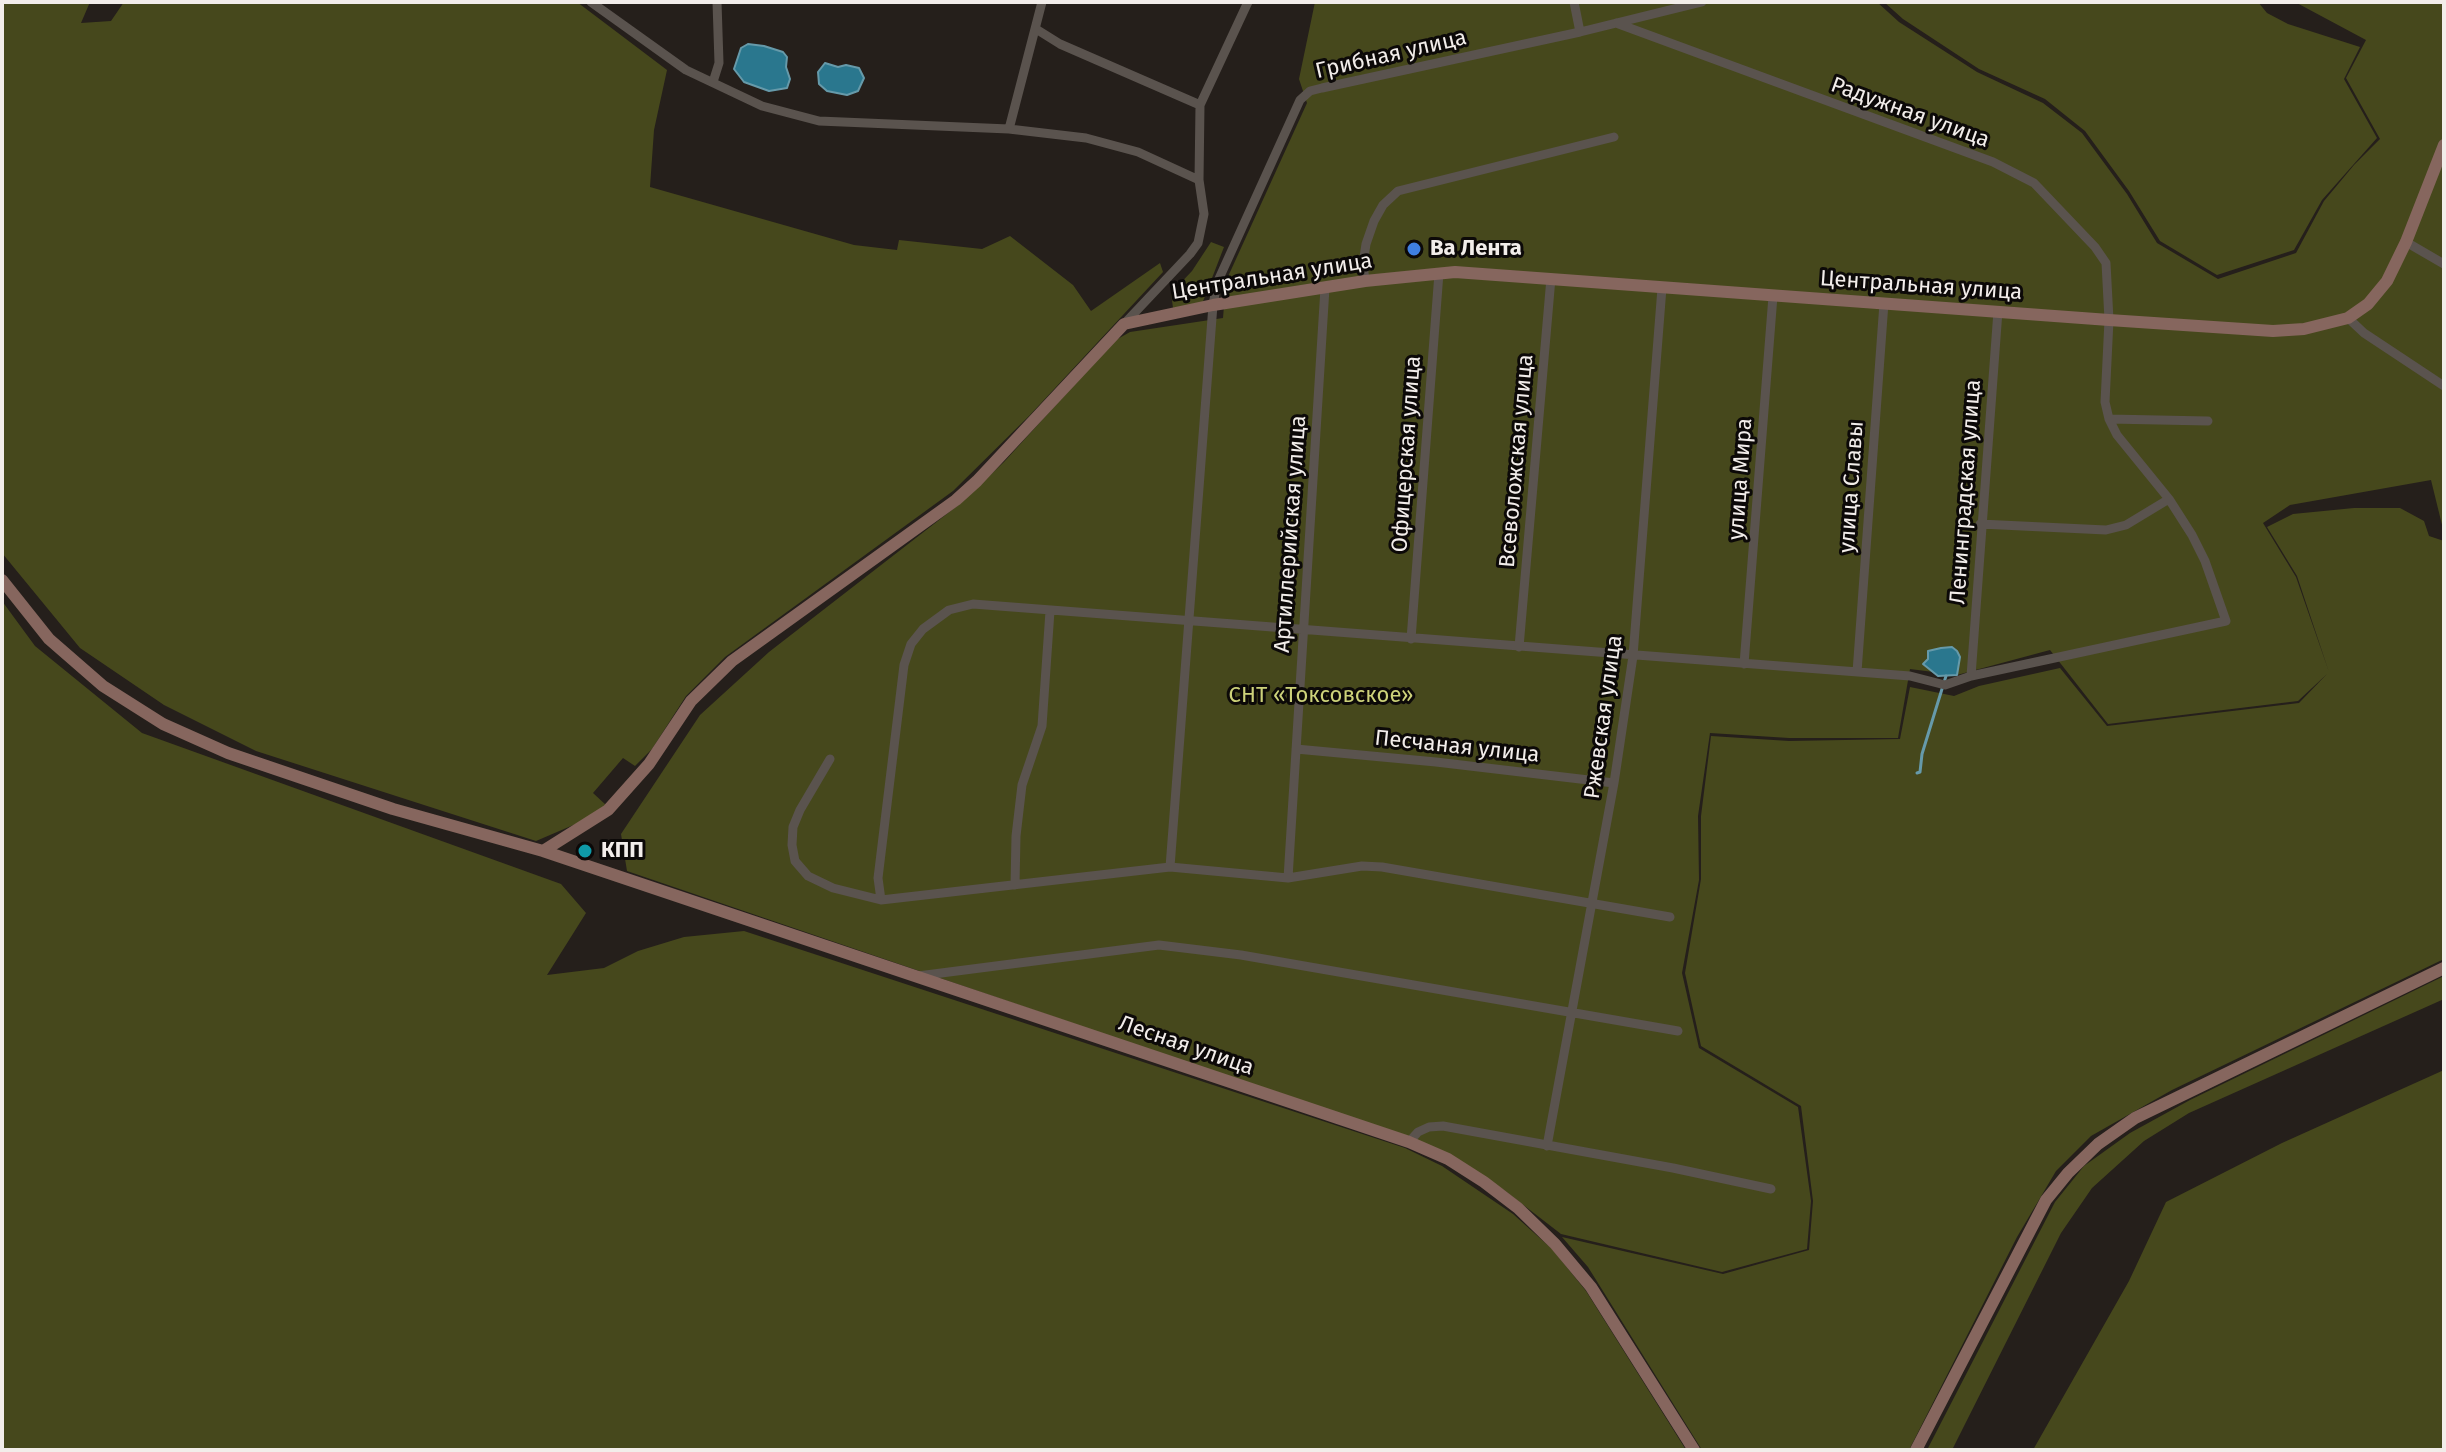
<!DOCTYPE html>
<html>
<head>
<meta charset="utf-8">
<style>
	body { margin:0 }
	#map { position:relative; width:2446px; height:1452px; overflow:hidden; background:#251f1b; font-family:"Fira Sans",sans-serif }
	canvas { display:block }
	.frame { position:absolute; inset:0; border:4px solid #f2edea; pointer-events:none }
</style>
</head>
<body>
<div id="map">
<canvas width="2446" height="1452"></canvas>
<div class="frame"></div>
</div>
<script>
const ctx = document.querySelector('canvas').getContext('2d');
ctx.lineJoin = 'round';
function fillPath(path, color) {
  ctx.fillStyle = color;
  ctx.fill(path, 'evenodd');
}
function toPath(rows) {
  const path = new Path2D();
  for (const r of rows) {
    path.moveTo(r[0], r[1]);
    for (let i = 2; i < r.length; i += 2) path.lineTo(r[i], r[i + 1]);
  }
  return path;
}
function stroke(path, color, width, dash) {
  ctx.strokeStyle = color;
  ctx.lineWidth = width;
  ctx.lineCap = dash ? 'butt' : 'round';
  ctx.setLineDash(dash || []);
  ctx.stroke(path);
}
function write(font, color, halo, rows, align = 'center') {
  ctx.font = font + ' "Fira Sans",sans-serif';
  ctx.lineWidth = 6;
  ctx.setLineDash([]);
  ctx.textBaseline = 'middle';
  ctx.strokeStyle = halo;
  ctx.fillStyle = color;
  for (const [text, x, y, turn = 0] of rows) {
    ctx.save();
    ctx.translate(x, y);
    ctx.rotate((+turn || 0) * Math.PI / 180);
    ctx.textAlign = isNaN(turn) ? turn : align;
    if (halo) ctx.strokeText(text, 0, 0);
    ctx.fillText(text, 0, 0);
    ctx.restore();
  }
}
fillPath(toPath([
	[2,2,90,2,81,23,111,21,124,2,577,2,667,70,654,130,650,187,854,245,897,250,899,240,982,249,1010,236,1073,285,1091,311,1160,263,1163,272,1029,416,953,491,725,657,686,696,652,749,635,766,623,758,593,793,606,805,585,820,536,841,256,751,164,705,80,648,2,553],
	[1315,2,1877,2,1899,22,1977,72,2043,103,2082,133,2127,194,2157,243,2218,279,2296,253,2324,201,2354,165,2380,139,2346,78,2366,40,2295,2,2444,2,2444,533,2431,480,2290,505,2263,523,2296,577,2329,672,2297,576,2267,527,2293,514,2354,508,2400,508,2424,521,2429,536,2444,541,2444,959,2172,1090,2091,1136,2056,1171,2017,1237,1909,1450,1702,1450,1588,1267,1562,1237,1723,1274,1809,1250,1813,1201,1801,1106,1701,1046,1685,973,1701,879,1701,816,1711,736,1789,741,1900,739,1910,687,1954,696,1979,686,2060,668,2107,726,2299,703,2327,674,2298,701,2108,724,2050,650,1957,675,1910,669,1898,738,1789,738,1710,733,1698,816,1699,880,1682,973,1699,1048,1798,1107,1811,1201,1807,1249,1722,1272,1561,1234,1504,1190,1408,1138,627,871,621,834,700,715,769,652,961,503,1004,462,1114,341,1130,332,1223,318,1226,281,1307,103,1299,79],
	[1884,2,2258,2,2267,13,2288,24,2360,47,2344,79,2377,138,2322,200,2294,250,2217,275,2160,241,2129,191,2085,131,2045,99,1979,69,1903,19],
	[1211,242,1224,247,1202,304,1173,308,1171,293,1192,271],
	[2,601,35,646,142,733,561,884,586,913,547,975,604,968,638,951,684,937,744,931,1405,1148,1442,1166,1513,1214,1552,1249,1586,1291,1686,1450,2,1450],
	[2444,976,2444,999,2189,1113,2144,1141,2092,1188,2061,1233,1952,1450,1927,1450,2055,1202,2084,1166,2130,1133,2190,1100],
	[2444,1070,2444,1450,2033,1450,2129,1281,2166,1202,2282,1143]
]), '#46481c');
const water = toPath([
	[748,44,764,46,783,52,787,57,786,67,790,79,787,88,769,91,744,82,734,69,741,48,748,44],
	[825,63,838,67,846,65,859,68,864,78,858,91,847,95,827,91,819,84,818,72,825,63],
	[1941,648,1952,647,1957,651,1960,657,1957,675,1938,676,1923,664,1928,659,1928,651,1941,648]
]);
fillPath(water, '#2a778e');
stroke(water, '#669aaa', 2);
stroke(toPath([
	[1917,773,1920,772,1922,754,1946,676]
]), '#669aaa', 3);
stroke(toPath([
	[591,2,686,70,762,106,819,121,1009,129,1086,138,1138,152,1199,180,1204,214,1198,243,1190,254,1124,324],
	[1574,2,1580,32],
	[1616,23,1993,162,2034,183,2095,247,2106,263,2109,320,2105,402,2109,419,2117,435,2169,499,2192,535,2205,561,2226,621,1971,676,1945,685,1910,676,973,604,949,610,923,629,911,644,904,665,878,878,881,900,1170,867,1288,878,1362,866,1382,867,1670,917],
	[1036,29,1060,44,1200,105,1199,180],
	[713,82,719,63,717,2],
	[1200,105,1248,2],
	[1009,129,1042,2],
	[2406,242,2444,264],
	[1365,281,1363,264,1366,244,1374,221,1383,205,1398,191,1614,137],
	[2348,318,2364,333,2444,386],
	[2109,419,2208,421],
	[1980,524,2106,530,2126,525,2169,499],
	[1411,639,1439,273],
	[1519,647,1551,278],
	[1744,664,1773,296],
	[1857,672,1884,303],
	[1971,676,1998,311],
	[1296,749,1436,762,1614,783],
	[830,759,800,810,793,827,792,845,795,861,808,876,833,888,881,900],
	[1170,867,1213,305,1217,283,1300,100,1310,91,1322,88,1580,32,1702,2],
	[1288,878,1325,288],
	[1015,885,1016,836,1022,785,1042,726,1050,611],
	[918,976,1159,945,1241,955,1678,1031],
	[1409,1142,1418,1132,1429,1127,1443,1126,1673,1168,1771,1189],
	[1547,1146,1614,783,1633,656,1662,288]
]), '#5a534e', 9);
stroke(toPath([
	[2,580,49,639,103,686,163,724,228,753,393,809,543,851,1409,1142,1448,1159,1484,1182,1518,1208,1555,1244,1591,1287,1694,1450],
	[543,851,608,810,649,764,691,701,732,661,956,500,977,481,1124,324,1213,305,1365,281,1455,272,2109,320,2273,331,2304,329,2348,318,2368,304,2387,281,2406,242,2444,145],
	[1916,1450,2046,1200,2068,1173,2098,1144,2135,1118,2444,968]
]), '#86665e', 12);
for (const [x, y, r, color] of [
	[1414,249,8,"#3f7fe0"],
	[585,851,8,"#0f9aa8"]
]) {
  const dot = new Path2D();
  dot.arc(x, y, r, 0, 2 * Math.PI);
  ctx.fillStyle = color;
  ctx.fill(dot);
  stroke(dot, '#0c0908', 3);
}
write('22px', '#f2edea', '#0c0908', [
	["Грибная улица",1391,55,-13],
	["Радужная улица",1910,113,20],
	["Центральная улица",1272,277,-9],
	["Центральная улица",1921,286,4],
	["Офицерская улица",1407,454,-86],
	["Всеволожская улица",1517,461,-85],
	["улица Мира",1741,479,-86],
	["улица Славы",1852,487,-86],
	["Ленинградская улица",1966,492,-86],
	["Артиллерийская улица",1291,534,-86],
	["Ржевская улица",1604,717,-82],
	["Песчаная улица",1457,747,6],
	["Лесная улица",1186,1046,19]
]);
write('bold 22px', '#f2edea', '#0c0908', [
	["Ва Лента",1430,249],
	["КПП",601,851]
], 'left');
write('22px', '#cdd27a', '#0c0908', [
	["СНТ «Токсовское»",1321,696]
]);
</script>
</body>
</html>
